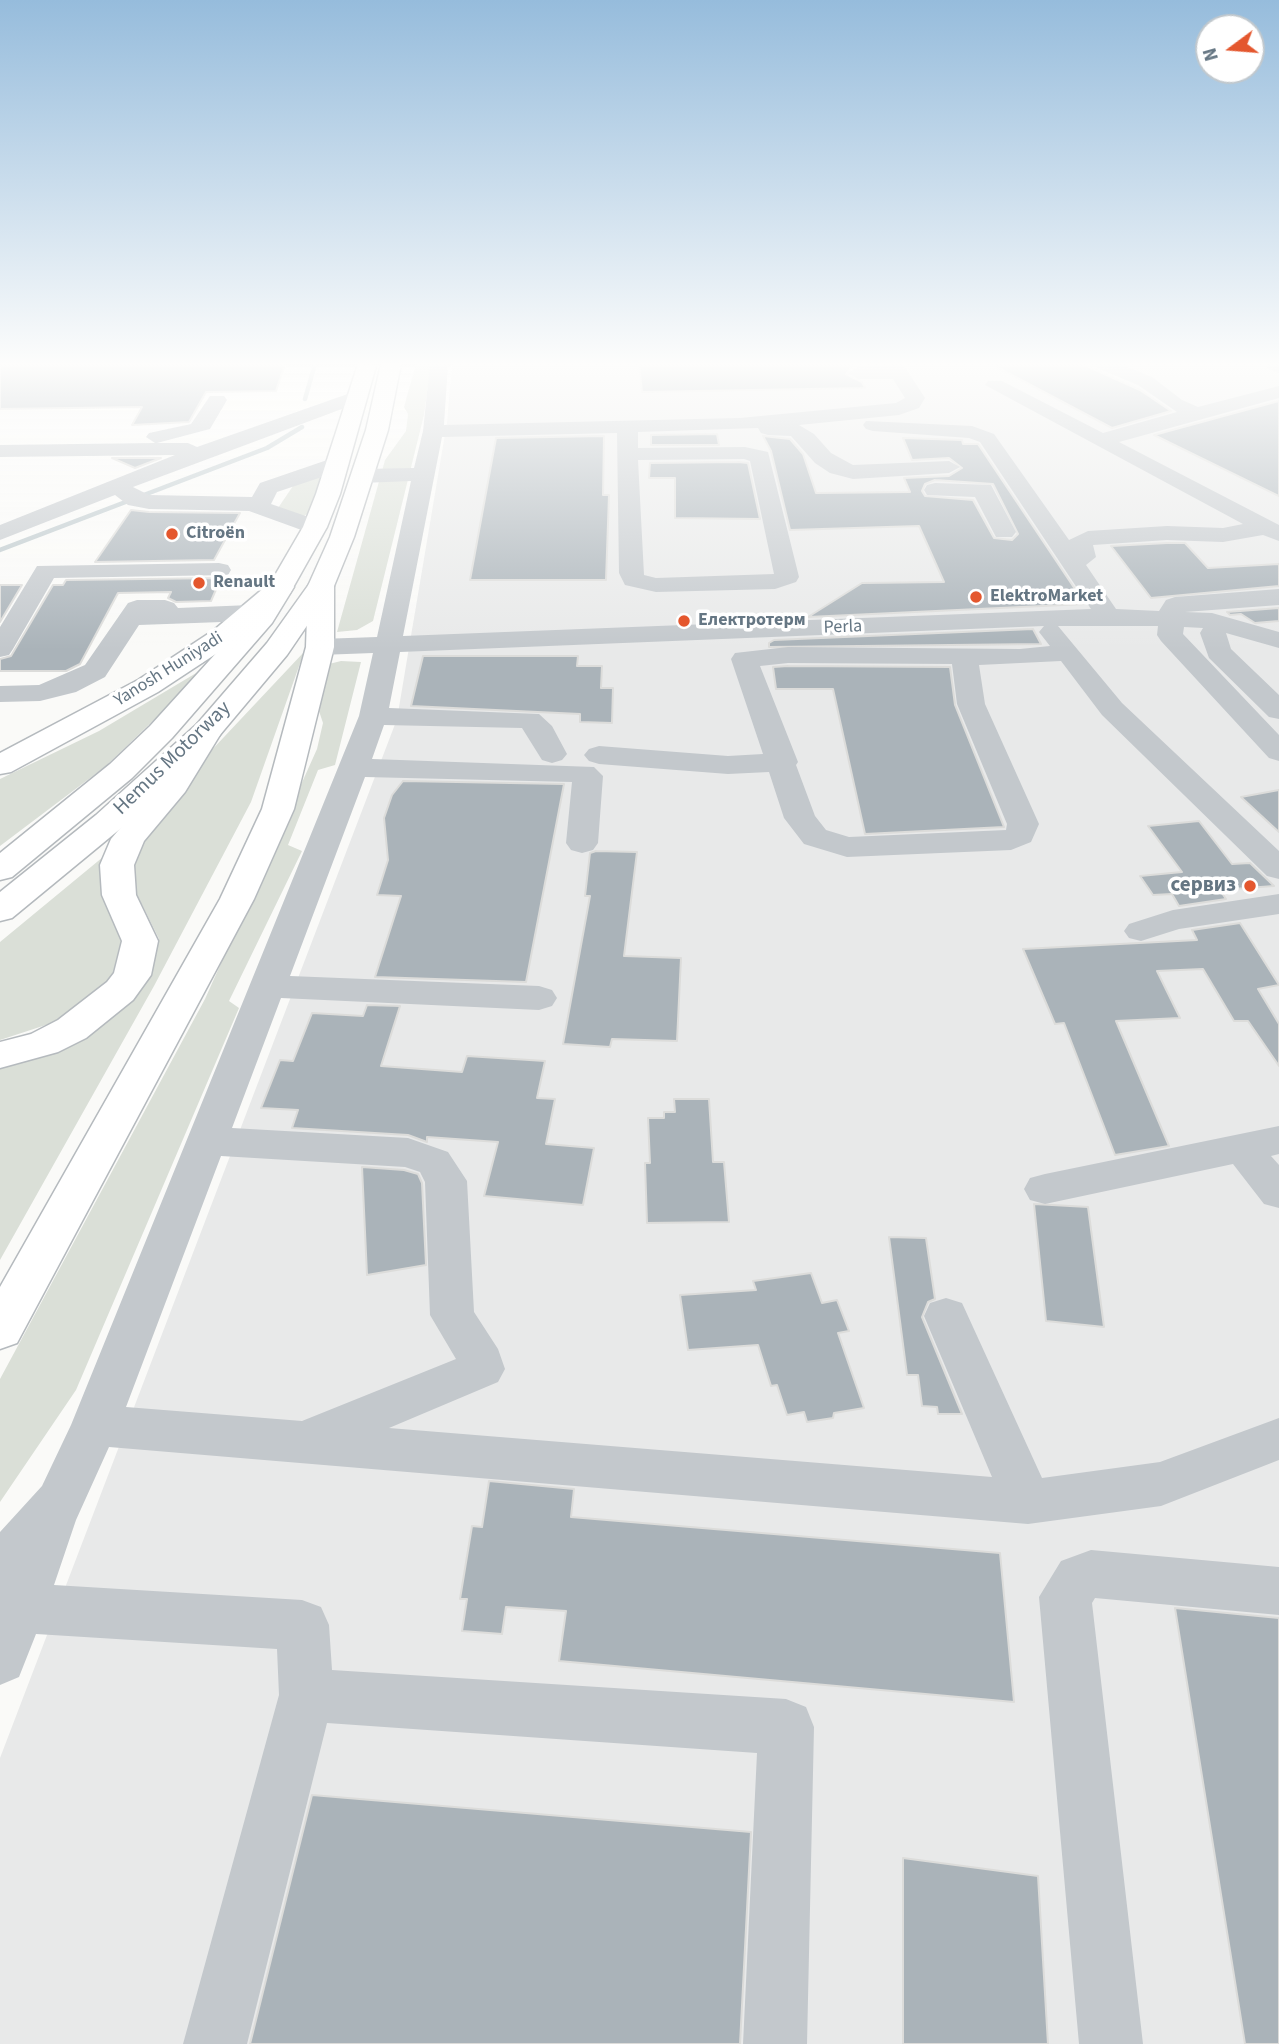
<!DOCTYPE html>
<html>
<head>
<meta charset="utf-8">
<style>
	body { margin:0 }
	#map { position:relative; width:1279px; height:2044px; overflow:hidden; background:#fafaf8; font-family:"Source Sans 3",sans-serif }
	canvas { display:block }
	.north { position:absolute; left:1195px; top:14px; width:70px; height:70px; box-sizing:border-box; background:#fff; border:2px solid #c1c8cd; border-radius:50%; rotate:254deg; font-size:19px; font-weight:700; line-height:28px; text-align:center; color:#657683 }
	.north::after { content:''; display:block; margin:auto; width:24px; height:32px; background:#e4572e; clip-path:polygon(50% 0,100% 100%,50% 72%,0 100%) }
</style>
</head>
<body>
<div id="map">
<canvas width="1279" height="2044"></canvas>
<div class="north">N</div>
</div>
<script>
const ctx = document.querySelector('canvas').getContext('2d');
ctx.lineJoin = 'round';
function fillPath(path, color) {
  ctx.fillStyle = color;
  ctx.fill(path, 'evenodd');
}
function toPath(rows) {
  const path = new Path2D();
  for (const r of rows) {
    path.moveTo(r[0], r[1]);
    for (let i = 2; i < r.length; i += 2) path.lineTo(r[i], r[i + 1]);
  }
  return path;
}
function stroke(path, color, width, dash) {
  ctx.strokeStyle = color;
  ctx.lineWidth = width;
  ctx.lineCap = dash ? 'butt' : 'round';
  ctx.setLineDash(dash || []);
  ctx.stroke(path);
}
function write(font, color, halo, rows, align = 'center') {
  ctx.font = font + ' "Source Sans 3",sans-serif';
  ctx.lineWidth = 7;
  ctx.setLineDash([]);
  ctx.textBaseline = 'middle';
  ctx.strokeStyle = halo;
  ctx.fillStyle = color;
  for (const [text, x, y, turn = 0] of rows) {
    ctx.save();
    ctx.translate(x, y);
    ctx.rotate((+turn || 0) * Math.PI / 180);
    ctx.textAlign = isNaN(turn) ? turn : align;
    if (halo) ctx.strokeText(text, 0, 0);
    ctx.fillText(text, 0, 0);
    ctx.restore();
  }
}
fillPath(toPath([
	[452,364,1279,364,1279,2044,0,2044,0,1758,397,719,447,422]
]), '#e8e9e9');
fillPath(toPath([
	[416,364,431,364,424,415,373,621,357,630,337,632,385,460,406,431,408,414,404,407],
	[322,475,310,512,304,516,278,508,295,483],
	[304,652,251,802,154,986,0,1260,0,1066,153,963,159,939,127,874,131,856,208,754],
	[341,661,361,662,335,765,318,770,288,845,302,851,229,1001,239,1008,76,1390,0,1502,0,1379,205,999,317,749,323,723,318,708,329,664],
	[213,663,106,766,0,846,0,779,99,731],
	[103,857,101,879,105,897,124,937,118,974,82,1006,55,1022,0,1040,0,942]
]), '#dadfd7');
stroke(toPath([
	[305,399,315,364],
	[0,550,267,448,302,427]
]), '#bbc7cb', 4.5);
const building = toPath([
	[0,364,285,364,276,391,206,392,189,422,132,425,142,407,0,409,0,364],
	[639,364,854,364,846,374,862,382,865,388,642,392,639,364],
	[991,364,1082,364,1140,390,1171,411,1112,428,991,364],
	[1279,401,1279,496,1154,435,1279,401],
	[717,434,719,445,651,445,651,435,717,434],
	[604,436,603,495,609,495,606,580,470,580,496,438,604,436],
	[763,436,790,439,803,454,816,493,910,492,904,478,949,476,962,468,949,458,912,460,903,438,962,440,963,444,978,444,1085,604,808,617,862,583,944,582,919,526,790,530,771,451,763,436],
	[935,480,993,484,1018,534,1012,540,994,538,973,500,925,496,922,491,925,484,935,480],
	[112,458,161,458,135,468,112,458],
	[738,462,748,463,760,519,675,518,675,478,649,478,650,463,738,462],
	[131,510,149,512,240,513,214,560,95,562,131,510],
	[1167,543,1185,543,1208,568,1279,564,1279,586,1151,598,1111,546,1167,543],
	[221,578,211,601,176,602,168,598,171,592,118,593,80,664,66,671,0,671,0,659,11,656,53,585,63,585,66,580,221,578],
	[0,585,22,585,0,622,0,585],
	[1279,608,1279,621,1255,623,1241,614,1230,615,1227,612,1279,608],
	[1033,629,1041,644,769,647,769,643,774,640,1033,629],
	[423,656,578,656,577,666,602,666,601,688,613,688,612,723,580,722,580,714,411,706,423,656],
	[788,666,950,667,955,705,1004,827,865,834,833,689,776,689,773,667,788,666],
	[403,781,564,784,526,982,375,977,401,896,377,895,388,860,384,818,392,795,403,781],
	[1279,790,1279,832,1241,797,1279,790],
	[1199,821,1232,864,1250,863,1274,886,1220,890,1226,899,1179,906,1172,894,1153,895,1140,876,1182,872,1148,826,1199,821],
	[596,851,637,852,624,956,681,958,677,1041,612,1039,610,1047,563,1044,590,896,585,896,590,853,596,851],
	[1240,923,1279,985,1258,989,1279,1024,1279,1066,1248,1021,1234,1021,1203,969,1157,971,1180,1018,1116,1021,1169,1146,1115,1155,1064,1023,1055,1024,1023,949,1197,940,1192,930,1240,923],
	[367,1005,400,1006,381,1066,462,1072,467,1056,545,1061,537,1098,555,1099,546,1144,594,1148,583,1205,484,1196,498,1142,427,1137,427,1142,408,1135,292,1128,298,1110,261,1108,280,1060,293,1061,312,1013,363,1016,367,1005],
	[674,1099,709,1099,713,1162,724,1162,729,1222,647,1223,645,1163,650,1163,648,1118,664,1118,664,1112,675,1112,674,1099],
	[362,1167,404,1170,418,1174,422,1183,426,1265,367,1275,362,1167],
	[1034,1204,1088,1207,1104,1327,1046,1321,1034,1204],
	[889,1237,926,1238,935,1299,928,1302,922,1317,962,1414,938,1414,937,1407,922,1406,918,1375,907,1375,889,1237],
	[811,1273,822,1303,837,1300,849,1331,838,1333,864,1408,834,1413,833,1418,807,1422,804,1412,787,1415,777,1385,771,1386,758,1345,688,1350,680,1295,756,1290,753,1281,811,1273],
	[489,1481,574,1489,571,1517,1000,1553,1014,1702,559,1661,566,1611,506,1607,502,1634,462,1631,467,1599,460,1599,472,1526,482,1527,489,1481],
	[1175,1608,1279,1618,1279,2044,1245,2044,1175,1608],
	[312,1795,751,1832,740,2044,250,2044,312,1795],
	[903,1858,1038,1876,1048,2044,903,2044,903,1858]
]);
fillPath(building, '#aab3b9');
stroke(building, '#dcdcda', 2);
const major = toPath([
	[358,364,376,366,340,494,327,527,290,593,234,642,158,692,11,772,0,774,0,753,138,680,214,630,271,582,303,527,316,494,358,364],
	[381,364,401,364,388,430,354,537,334,586,334,647,294,809,254,899,17,1343,0,1349,0,1287,220,899,262,809,306,647,308,586,330,537,366,430,381,364],
	[208,721,219,724,223,730,185,792,144,841,134,865,136,895,158,941,151,975,133,1000,86,1038,58,1052,0,1068,0,1042,31,1034,58,1020,107,982,114,973,122,941,102,895,100,865,111,839,161,780,197,724,208,721]
]);
const highway = toPath([
	[321,578,330,580,334,586,287,655,219,736,120,829,12,918,0,921,0,892,96,815,197,724,267,643,312,580,321,578],
	[281,579,290,581,294,587,272,623,172,738,132,778,12,877,0,880,0,853,110,764,150,726,248,618,272,581,281,579]
]);
stroke(major, '#b5babe', 3);
stroke(highway, '#b4b9bd', 3);
fillPath(toPath([
	[430,364,448,364,444,425,740,418,896,403,905,398,893,379,858,379,848,373,858,367,903,364,925,398,919,408,899,415,799,425,814,434,831,453,853,465,949,461,960,467,949,473,853,479,830,473,815,463,791,436,768,435,761,433,758,428,638,432,638,448,745,447,768,452,799,577,796,582,775,589,656,592,625,585,619,573,617,433,442,437,403,636,1091,609,980,442,969,438,873,431,866,429,863,425,866,421,972,426,994,434,1069,540,1088,531,1167,526,1223,528,1243,524,985,385,988,381,1002,381,1103,433,1177,412,1138,385,1097,368,1095,364,1120,364,1152,377,1182,400,1198,407,1279,386,1279,398,1119,442,1279,525,1279,541,1263,535,1223,542,1167,540,1093,545,1096,557,1086,565,1116,609,1159,611,1166,600,1175,597,1279,589,1279,605,1185,612,1212,613,1279,632,1279,648,1226,633,1231,649,1279,695,1279,719,1269,717,1209,658,1200,633,1203,628,1184,627,1183,634,1279,735,1279,761,1269,758,1161,641,1157,635,1158,626,1058,626,1122,703,1279,851,1279,879,1267,876,1102,715,1061,661,979,665,985,704,1039,824,1031,842,1011,850,847,857,804,844,784,818,769,772,728,774,599,764,589,761,584,755,589,749,599,746,728,756,763,754,731,659,735,653,788,647,1020,649,1050,646,1039,632,1044,626,400,652,389,708,539,714,552,726,567,754,562,760,552,763,542,760,522,728,384,725,372,759,594,767,603,776,598,843,593,850,582,853,571,850,566,843,572,782,365,777,290,976,539,986,552,990,557,998,552,1006,539,1010,281,998,232,1128,408,1138,448,1152,467,1181,474,1312,498,1349,505,1369,498,1382,389,1428,992,1477,924,1316,930,1303,946,1298,962,1303,1042,1478,1160,1462,1279,1418,1279,1460,1161,1506,1028,1524,109,1447,76,1520,54,1585,302,1600,321,1607,329,1625,332,1670,786,1699,806,1707,814,1727,807,2044,743,2044,757,1753,327,1723,247,2044,183,2044,279,1695,277,1649,36,1634,19,1677,0,1685,0,1532,42,1486,71,1425,359,716,373,653,320,655,311,653,307,647,311,641,320,639,377,637,411,481,362,483,351,476,362,469,414,468,423,431,430,364],
	[744,459,750,461,774,574,656,578,644,575,638,460,744,459],
	[788,663,952,664,957,704,1007,824,1006,830,849,837,826,830,815,816,796,765,798,762,760,666,788,663],
	[221,1156,405,1167,420,1172,425,1182,430,1315,456,1359,302,1421,126,1407,221,1156],
	[1265,364,1279,364,1279,373,1267,368,1265,364],
	[359,390,369,396,366,400,133,487,149,495,252,497,260,483,330,459,346,459,349,464,346,469,277,492,271,504,323,522,327,527,323,532,307,532,249,511,149,509,128,505,115,495,0,540,0,525,175,455,0,457,0,445,155,443,146,437,149,433,191,424,210,396,224,396,227,400,210,429,157,443,188,443,197,447,359,390],
	[935,483,991,485,1016,532,1012,537,996,537,975,497,927,495,924,490,927,485,935,483],
	[219,563,228,565,231,570,228,575,54,578,13,649,9,655,0,657,0,627,37,566,219,563],
	[137,600,165,600,174,603,178,608,250,605,259,608,263,613,259,618,250,621,139,625,105,677,76,692,40,701,0,702,0,686,39,685,85,665,128,603,137,600],
	[1279,894,1279,914,1179,929,1141,941,1129,938,1124,931,1129,924,1173,910,1279,894],
	[1279,1126,1279,1154,1271,1156,1279,1165,1279,1208,1264,1204,1233,1164,1045,1204,1030,1200,1024,1189,1030,1178,1045,1174,1279,1126],
	[1091,1550,1279,1567,1279,1615,1095,1598,1092,1603,1143,2044,1079,2044,1039,1597,1061,1561,1091,1550]
]), '#c3c8cc');
fillPath(major, '#fff');
fillPath(highway, '#fff');
const sky = ctx.createLinearGradient(0, 0, 0, 650);
sky.addColorStop(0, '#96bcdc');
sky.addColorStop(0.56, '#fdfdfc');
sky.addColorStop(1, '#fdfdfc00');
ctx.fillStyle = sky;
ctx.fillRect(0, 0, 1279, 650);
for (const [x, y, r, color] of [
	[172,534,7,"#e4572e"],
	[199,583,7,"#e4572e"],
	[976,597,7,"#e4572e"],
	[684,621,7,"#e4572e"],
	[1250,886,7,"#e4572e"]
]) {
  const dot = new Path2D();
  dot.arc(x, y, r, 0, 2 * Math.PI);
  ctx.fillStyle = color;
  ctx.fill(dot);
  stroke(dot, '#fff', 2.5);
}
write('bold 18px', '#657683', '#fff', [
	["Citroën",186,534],
	["Renault",213,583],
	["ElektroMarket",990,597],
	["Електротерм",698,621]
], 'left');
write('18px', '#657683', '#fff', [
	["Perla",843,628,-2],
	["Yanosh Huniyadi",169,670,-32]
]);
write('21px', '#657683', '#fff', [
	["Hemus Motorway",173,759,-44]
]);
write('bold 21px', '#657683', '#fff', [
	["сервиз",1236,886]
], 'right');
</script>
</body>
</html>
